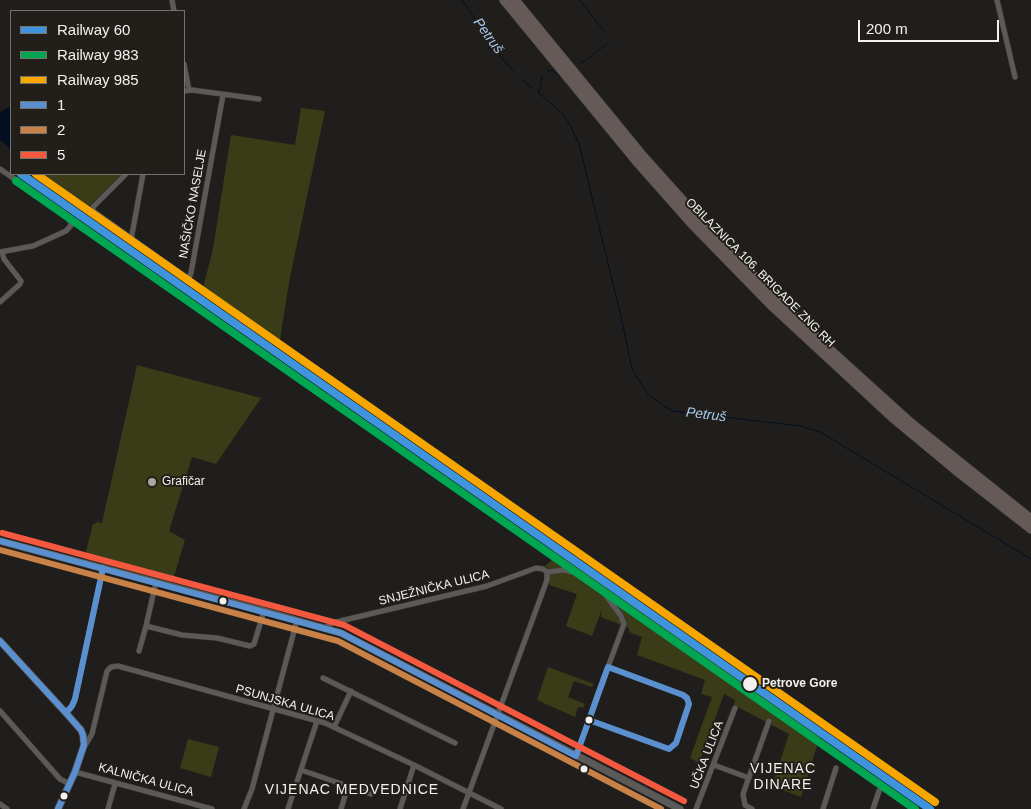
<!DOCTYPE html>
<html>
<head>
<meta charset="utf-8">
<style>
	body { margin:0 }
	#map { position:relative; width:1031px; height:809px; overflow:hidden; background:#201e1c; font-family:Helvetica,sans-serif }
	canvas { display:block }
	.legend { position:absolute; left:10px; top:10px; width:175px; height:165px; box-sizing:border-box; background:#221f1a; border:1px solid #75736e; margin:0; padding:6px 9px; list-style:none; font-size:15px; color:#f2f1ed }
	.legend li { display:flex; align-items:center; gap:10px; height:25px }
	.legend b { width:25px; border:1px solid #75736e }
	.scale { position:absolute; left:858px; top:20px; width:141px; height:22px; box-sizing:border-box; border:2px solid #f2f1ed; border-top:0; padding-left:6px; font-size:15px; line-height:18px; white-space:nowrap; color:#f2f1ed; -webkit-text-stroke:4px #221f1a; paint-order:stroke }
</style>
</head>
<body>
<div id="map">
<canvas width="1031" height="809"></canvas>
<ul class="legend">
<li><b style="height:6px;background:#4094de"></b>Railway 60</li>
<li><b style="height:6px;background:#00a651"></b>Railway 983</li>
<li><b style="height:6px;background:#f7a600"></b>Railway 985</li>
<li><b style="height:6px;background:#5a90cf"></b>1</li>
<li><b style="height:6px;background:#c88248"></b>2</li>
<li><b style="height:6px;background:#f4593f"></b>5</li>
</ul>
<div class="scale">200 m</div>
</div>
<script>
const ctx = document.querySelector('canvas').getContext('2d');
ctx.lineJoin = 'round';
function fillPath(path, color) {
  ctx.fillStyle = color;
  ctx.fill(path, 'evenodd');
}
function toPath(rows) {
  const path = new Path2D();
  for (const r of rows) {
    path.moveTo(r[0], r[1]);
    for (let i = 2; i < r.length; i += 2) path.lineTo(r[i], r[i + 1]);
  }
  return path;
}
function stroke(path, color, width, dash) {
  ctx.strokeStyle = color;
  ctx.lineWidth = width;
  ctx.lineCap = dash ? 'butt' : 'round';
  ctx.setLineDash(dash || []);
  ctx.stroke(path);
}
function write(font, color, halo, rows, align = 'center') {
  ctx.font = font + ' Helvetica,sans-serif';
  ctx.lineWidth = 4;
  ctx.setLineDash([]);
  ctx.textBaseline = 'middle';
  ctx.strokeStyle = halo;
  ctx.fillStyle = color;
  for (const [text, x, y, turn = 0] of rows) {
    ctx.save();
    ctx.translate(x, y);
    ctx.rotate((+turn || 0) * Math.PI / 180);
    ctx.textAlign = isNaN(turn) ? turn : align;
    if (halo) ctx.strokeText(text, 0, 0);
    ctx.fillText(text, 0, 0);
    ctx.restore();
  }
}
fillPath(toPath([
	[301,108,325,111,290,277,279,345,203,288,213,249,231,135,295,145],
	[33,174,122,174,85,210,70,201],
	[137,365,261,398,216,464,192,457,169,531,185,540,172,583,84,559,93,524,95,524,96,522,102,523],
	[553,548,782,708,820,736,801,797,772,786,789,734,734,705,735,700,724,694,699,763,690,758,712,697,701,694,705,680,637,655,642,637,629,632,629,628,601,617,602,609,592,636,566,626,577,594,549,585,550,570,545,566,551,561,553,554],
	[548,667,594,684,592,687,574,681,568,697,585,704,583,708,578,707,575,717,537,700],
	[188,739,219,747,211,777,180,768]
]), '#3a3c17');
fillPath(toPath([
	[11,106,11,149,0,140,0,112]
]), '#030e21');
stroke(toPath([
	[462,0,504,61,514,71],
	[579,0,606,33],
	[580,63,589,58,609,42],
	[548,71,552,70,559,76,561,76],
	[522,79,532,88],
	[538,92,563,114,570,125,579,144,622,321,632,369,648,394,665,407,673,411,800,426,820,432,1031,559],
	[539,93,542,77]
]), '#030e21', 1);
const street = toPath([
	[172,0,174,11],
	[997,0,1015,77],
	[184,64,189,90],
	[184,91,192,90,259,99],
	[0,169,64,213,72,224,66,231,33,246,0,252],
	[126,174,93,207,93,211,184,276,189,278,191,273,223,95],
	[131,240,143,174],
	[0,302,20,284,21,281,4,259,2,252],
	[547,572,564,570,577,573,604,593,621,616,624,624,608,667],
	[156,582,146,626,182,635,217,638,250,646,254,644,264,611],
	[325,628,332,623,487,586,536,568,543,569,547,572],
	[139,651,146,626],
	[323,678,455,743],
	[0,711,60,779,70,784],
	[66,713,72,706,75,699,103,568],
	[334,727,351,691],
	[83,749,92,734,107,671,111,667,118,666,325,723,414,765,501,809],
	[576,756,589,720,597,696,608,667,683,695,687,698,689,704,676,743,669,749,589,720],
	[714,765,749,778],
	[301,770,371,794],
	[75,772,212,809],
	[0,804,7,809],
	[108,809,115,784],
	[244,809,252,789,297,620],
	[288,809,317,721],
	[341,809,348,786],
	[400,809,414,765],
	[463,809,547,580,547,572],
	[696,809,735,708],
	[752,809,745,805,743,794,769,721],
	[823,809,836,768],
	[873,809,879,791]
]);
const secondary = toPath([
	[0,541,264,611,341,633,680,809],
	[0,641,66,713,81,730,83,735,84,745,75,772,58,809]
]);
const highway = toPath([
	[504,0,637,162,691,223,772,306,893,418,958,472,1031,529],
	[515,0,642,155,694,213,756,278,827,347,911,423,1031,519]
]);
stroke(street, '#3c3a38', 6);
stroke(secondary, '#3c3a38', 8);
stroke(highway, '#3c3a38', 10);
stroke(street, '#5b5a58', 5);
stroke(secondary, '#5b5a58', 7);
stroke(highway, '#665a58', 9);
stroke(toPath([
	[0,541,341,633,576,756],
	[0,641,66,713,81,730,83,735,84,745,75,772,58,809],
	[608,667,683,695,687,698,689,704,676,743,669,749,589,720,608,667],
	[66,713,72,706,75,699,103,568],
	[576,756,589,720]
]), '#5a90cf', 6);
stroke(toPath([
	[0,550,338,641,661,809]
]), '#c88248', 6);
stroke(toPath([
	[2,533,344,625,684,801]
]), '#f4593f', 6);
stroke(toPath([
	[21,174,930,809]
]), '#4094de', 8);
stroke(toPath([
	[16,181,915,809]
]), '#00a651', 8);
stroke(toPath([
	[36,174,935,802]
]), '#f7a600', 8);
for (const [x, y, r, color] of [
	[152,482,5,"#a8a7a4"],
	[223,601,4.5,"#f2f1ed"],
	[750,684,8,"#f2f1ed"],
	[589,720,4.5,"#f2f1ed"],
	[584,769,4.5,"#f2f1ed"],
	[64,796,4.5,"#f2f1ed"]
]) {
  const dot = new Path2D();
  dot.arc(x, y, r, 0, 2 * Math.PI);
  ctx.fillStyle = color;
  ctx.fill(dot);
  stroke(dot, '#221f1a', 2);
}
write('12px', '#f2f1ed', '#221f1a', [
	["NAŠIČKO NASELJE",193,204,-80],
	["OBILAZNICA 106. BRIGADE ZNG RH",760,273,45],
	["SNJEŽNIČKA ULICA",434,588,-14],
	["PSUNJSKA ULICA",285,703,16],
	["UČKA ULICA",707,755,-69],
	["KALNIČKA ULICA",146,780,15]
]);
write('12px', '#f2f1ed', '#221f1a', [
	["Grafičar",162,482]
], 'left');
write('bold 12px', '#f2f1ed', '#221f1a', [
	["Petrove Gore",762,684]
], 'left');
write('italic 14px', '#a5c9f3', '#221f1a', [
	["Petruš",488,36,54],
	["Petruš",706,415,7]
]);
ctx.letterSpacing = '1px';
write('14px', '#f2f1ed', '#221f1a', [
	["VIJENAC",783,769],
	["DINARE",783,785],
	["VIJENAC MEDVEDNICE",352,790]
]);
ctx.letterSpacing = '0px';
</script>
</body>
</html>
